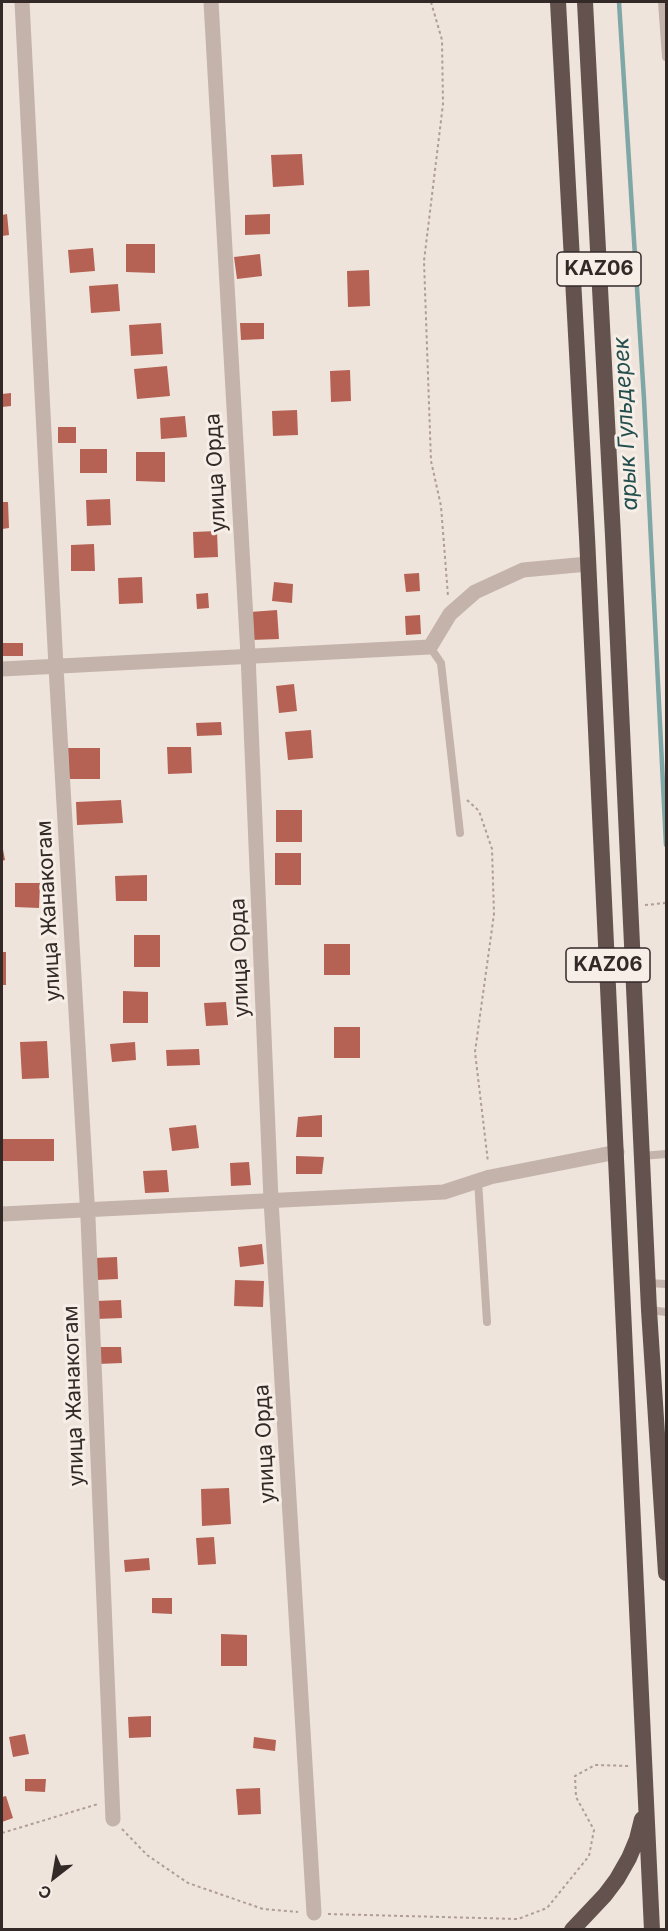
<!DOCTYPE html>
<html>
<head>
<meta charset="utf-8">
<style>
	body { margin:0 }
	#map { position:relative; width:668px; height:1931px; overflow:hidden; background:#eee4dc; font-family:Inter,sans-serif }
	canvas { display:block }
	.frame { position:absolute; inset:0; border:3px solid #332a28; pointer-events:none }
	.north { position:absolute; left:24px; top:1847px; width:60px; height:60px; -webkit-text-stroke:4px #f6eee7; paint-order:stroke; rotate:211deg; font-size:16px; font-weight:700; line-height:24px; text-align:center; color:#332a28 }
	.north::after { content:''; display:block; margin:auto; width:21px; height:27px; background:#332a28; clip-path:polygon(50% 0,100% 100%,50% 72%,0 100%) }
</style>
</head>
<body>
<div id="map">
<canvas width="668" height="1931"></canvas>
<div class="frame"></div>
<div class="north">С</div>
</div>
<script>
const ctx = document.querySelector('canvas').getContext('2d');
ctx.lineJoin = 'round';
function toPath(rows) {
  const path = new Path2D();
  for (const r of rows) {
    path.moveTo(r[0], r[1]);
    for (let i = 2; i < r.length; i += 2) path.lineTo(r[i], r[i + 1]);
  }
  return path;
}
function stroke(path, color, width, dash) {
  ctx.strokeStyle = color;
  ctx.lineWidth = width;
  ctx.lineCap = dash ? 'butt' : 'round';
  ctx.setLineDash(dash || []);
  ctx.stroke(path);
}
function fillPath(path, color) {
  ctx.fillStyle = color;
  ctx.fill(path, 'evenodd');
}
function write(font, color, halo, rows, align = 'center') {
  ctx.font = font + ' Inter,sans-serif';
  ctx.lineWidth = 6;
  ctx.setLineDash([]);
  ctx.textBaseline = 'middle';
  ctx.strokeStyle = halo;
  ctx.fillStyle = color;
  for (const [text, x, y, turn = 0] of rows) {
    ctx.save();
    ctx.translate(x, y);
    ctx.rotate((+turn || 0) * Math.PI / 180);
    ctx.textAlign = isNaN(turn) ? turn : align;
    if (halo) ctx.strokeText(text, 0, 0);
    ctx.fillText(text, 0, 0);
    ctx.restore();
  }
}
stroke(toPath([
	[619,2,644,399,666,845]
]), '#7fa7a5', 4.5);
fillPath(toPath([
	[302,154,304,185,273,187,271,155],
	[7,214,9,235,2,236,2,215],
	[270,214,270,234,245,235,245,215],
	[126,244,155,244,155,273,126,272],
	[93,248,95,271,70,273,68,250],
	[260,254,262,276,237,279,234,257],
	[369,270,370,306,348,307,347,271],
	[118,284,120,311,91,313,89,286],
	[161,323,163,354,131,356,129,325],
	[240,323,264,323,264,339,241,340],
	[167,366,170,396,137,399,134,369],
	[350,370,351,401,331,402,330,371],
	[11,393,11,406,2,407,2,394],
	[297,410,298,435,273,436,272,411],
	[185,416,187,437,161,439,160,418],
	[58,427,76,427,76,443,58,443],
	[80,449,107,449,107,473,80,473],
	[136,452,165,452,165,482,136,481],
	[110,499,111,525,87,526,86,500],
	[2,502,8,502,9,528,2,529],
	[217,531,218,557,194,558,193,532],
	[94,544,95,571,71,571,71,545],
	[419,573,420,591,406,592,404,574],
	[142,577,143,603,119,604,118,578],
	[274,582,293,584,292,603,272,601],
	[208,593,209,608,197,609,196,594],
	[277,610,279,639,251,640,250,612],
	[420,615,421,634,406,635,405,616],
	[3,643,23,643,23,656,3,656],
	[294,684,297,711,279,713,276,686],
	[221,722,222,735,197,736,196,723],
	[311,730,313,758,288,760,285,732],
	[167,747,191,747,192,773,168,774],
	[68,748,100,748,100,779,69,779],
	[121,800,123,823,77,825,76,802],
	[276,810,302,810,302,842,276,842],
	[2,844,5,860,2,861],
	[275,853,301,853,301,885,275,885],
	[147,875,147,901,116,901,115,876],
	[15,883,40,883,39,908,15,907],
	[134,935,160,935,160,967,134,967],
	[324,944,350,944,350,975,324,975],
	[2,952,6,952,6,985,2,985],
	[123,991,148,992,148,1023,123,1023],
	[226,1002,228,1025,206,1026,204,1003],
	[334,1027,360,1027,360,1058,334,1058],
	[47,1041,49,1078,22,1079,20,1042],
	[135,1042,136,1060,112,1062,110,1044],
	[199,1049,200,1065,167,1066,166,1050],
	[322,1115,322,1137,296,1137,298,1117],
	[196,1125,199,1148,172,1151,169,1128],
	[2,1139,54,1139,54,1161,2,1161],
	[296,1156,324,1157,322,1174,296,1174],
	[249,1162,251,1185,231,1186,230,1163],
	[167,1170,169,1192,145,1193,143,1171],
	[262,1244,264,1264,240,1267,238,1247],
	[117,1257,118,1279,96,1280,94,1258],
	[235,1280,264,1281,263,1307,234,1306],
	[121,1300,122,1318,96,1319,96,1301],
	[98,1347,121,1347,122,1363,98,1364],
	[229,1488,231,1524,202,1526,201,1489],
	[214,1537,216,1564,198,1565,196,1538],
	[149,1558,150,1570,125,1572,124,1560],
	[152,1598,172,1598,172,1614,152,1613],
	[221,1634,247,1635,247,1666,221,1666],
	[151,1716,151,1737,129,1738,128,1717],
	[25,1734,29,1754,13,1757,9,1737],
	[254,1737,276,1740,275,1751,253,1748],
	[25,1779,46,1779,45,1792,25,1791],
	[260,1788,261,1814,238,1815,236,1789],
	[6,1796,13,1818,2,1822,2,1797]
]), '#b56153');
stroke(toPath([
	[431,2,442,40,443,104,424,261,431,461,441,506,448,596],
	[467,800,479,811,492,849,494,914,475,1052,488,1162],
	[645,905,666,903],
	[122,1829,147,1855,188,1883,263,1909,298,1912],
	[2,1833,98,1804],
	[328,1914,518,1919,547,1908,589,1856,594,1830,576,1797,575,1776,595,1765,629,1766]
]), '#b09d94', 2, [3, 3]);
stroke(toPath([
	[662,2,666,57],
	[430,647,441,663,460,833],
	[642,1156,666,1154],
	[478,1181,487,1322],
	[647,1283,666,1284],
	[649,1310,666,1312]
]), '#c4b3aa', 8);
stroke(toPath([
	[22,2,56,667,88,1218,113,1819],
	[211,2,248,655,271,1200,314,1913],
	[2,669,430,647,450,614,475,592,523,570,588,564],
	[2,1214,444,1192,490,1177,617,1152]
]), '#c4b3aa', 15);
stroke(toPath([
	[558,2,587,537,652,1930],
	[585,2,613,536,649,1310,666,1573],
	[572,1930,605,1895,617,1879,629,1858,637,1839,642,1819]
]), '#63524e', 16);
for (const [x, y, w] of [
	[599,269,84],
	[608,965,84]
]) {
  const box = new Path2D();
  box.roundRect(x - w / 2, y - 17, w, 34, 4.5);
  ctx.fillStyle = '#f6eee7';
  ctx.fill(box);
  stroke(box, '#332a28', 1.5);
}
write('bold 20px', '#332a28', null, [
	["KАZ06",599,269],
	["KАZ06",608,965]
]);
write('21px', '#332a28', '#f6eee7', [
	["улица Орда",216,473,-93],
	["улица Жанакогам",49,911,-93],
	["улица Орда",240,958,-92],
	["улица Жанакогам",74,1396,-92],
	["улица Орда",265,1444,-93]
]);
write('italic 22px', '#234e4d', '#f6eee7', [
	["арык Гульдерек",626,424,-93]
]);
</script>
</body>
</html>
